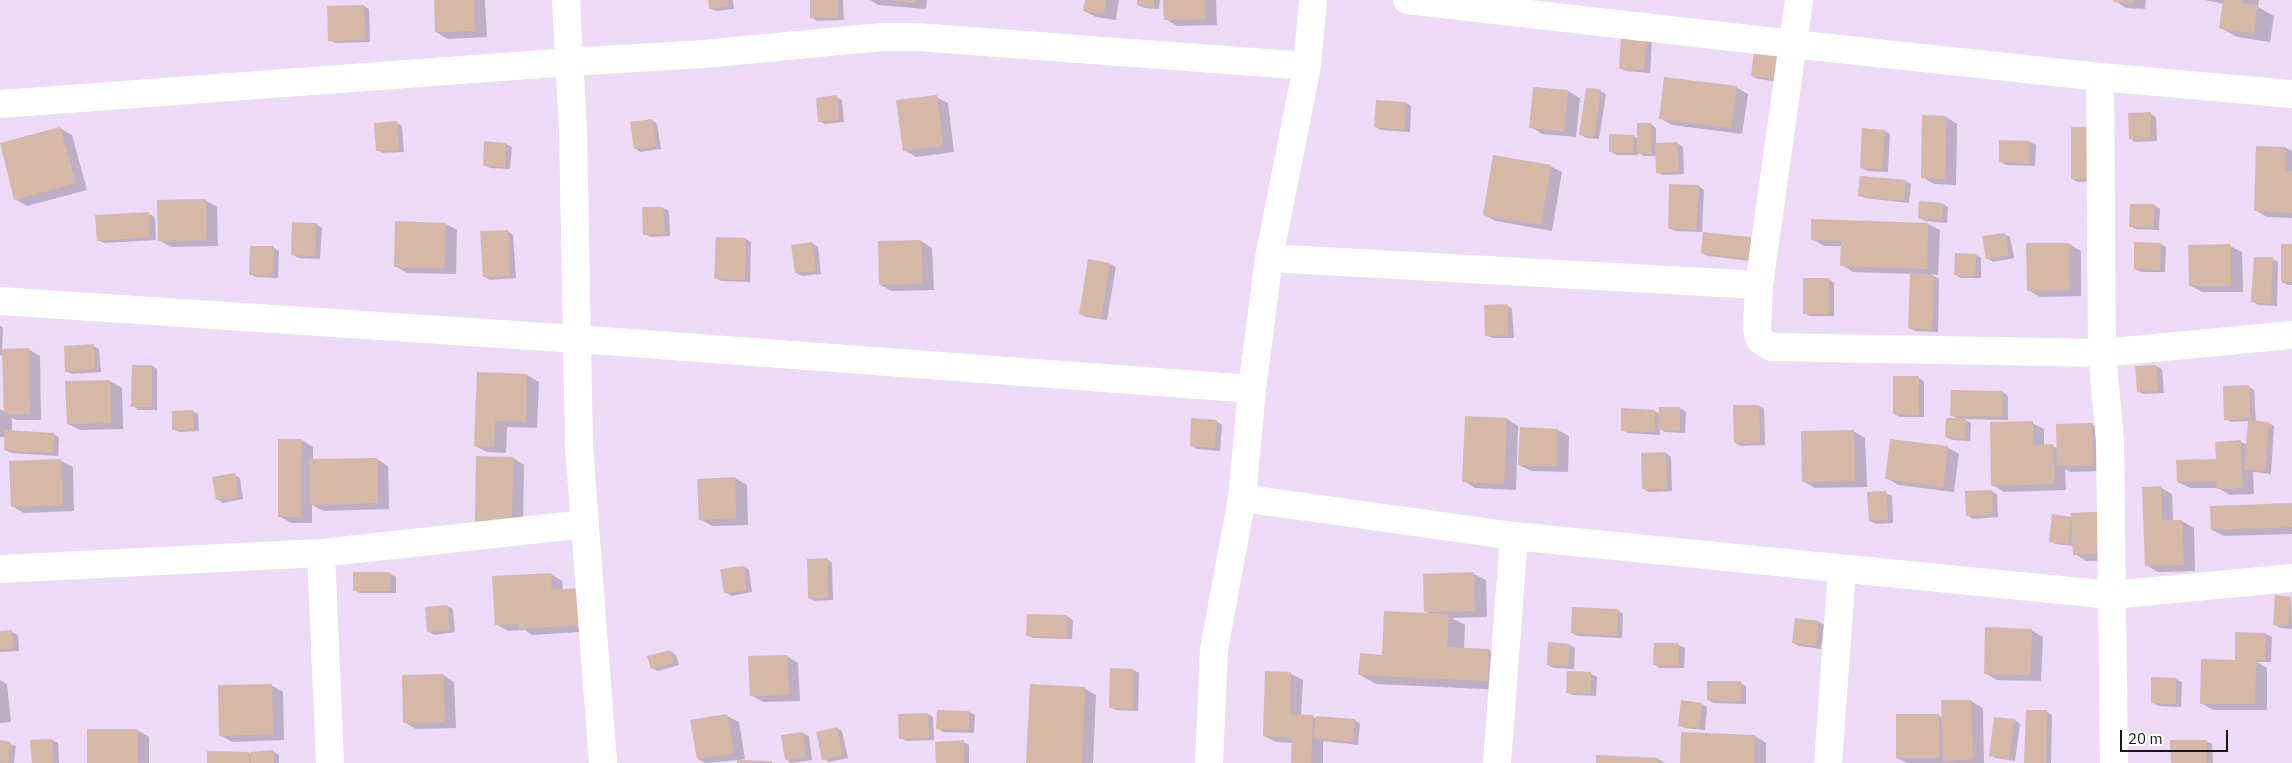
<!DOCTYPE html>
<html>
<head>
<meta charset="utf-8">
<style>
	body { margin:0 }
	#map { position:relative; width:2292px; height:763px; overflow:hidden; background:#ecdaf6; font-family:"IBM Plex Sans",sans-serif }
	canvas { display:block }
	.scale { position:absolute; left:2120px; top:730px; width:108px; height:22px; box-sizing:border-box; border:2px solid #18121b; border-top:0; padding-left:6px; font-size:15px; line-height:18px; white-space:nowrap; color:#18121b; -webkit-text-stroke:4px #fff; paint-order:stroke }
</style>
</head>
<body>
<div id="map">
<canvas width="2292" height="763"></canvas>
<div class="scale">20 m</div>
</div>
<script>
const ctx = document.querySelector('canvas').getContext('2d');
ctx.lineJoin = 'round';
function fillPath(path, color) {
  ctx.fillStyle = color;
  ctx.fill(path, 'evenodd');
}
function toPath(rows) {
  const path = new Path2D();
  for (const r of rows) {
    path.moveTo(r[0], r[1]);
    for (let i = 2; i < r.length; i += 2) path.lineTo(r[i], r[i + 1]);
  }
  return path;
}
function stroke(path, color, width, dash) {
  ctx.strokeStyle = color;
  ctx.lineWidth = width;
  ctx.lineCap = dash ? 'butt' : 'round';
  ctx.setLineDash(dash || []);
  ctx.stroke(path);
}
fillPath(toPath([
	[435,0,485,0,487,37,448,39,436,32],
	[709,0,733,0,734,9,716,11,710,8],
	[811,0,843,0,844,20,817,21,812,18],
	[870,0,927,0,926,9,878,5],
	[1086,0,1119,0,1116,20,1096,17,1084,11],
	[1139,0,1160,0,1159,9,1144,8,1138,5],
	[1164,0,1216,0,1217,25,1177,26,1165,19],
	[2114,0,2146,0,2145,9,2126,8],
	[2205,0,2259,0,2258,7,2274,16,2270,42,2237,37,2221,28,2224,4],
	[364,6,369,9,370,42,335,43,330,40],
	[1622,35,1652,40,1650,73,1626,71,1620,68],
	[1776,56,1782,59,1779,82,1758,79,1752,76],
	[1736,87,1748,94,1742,134,1672,125,1660,118],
	[1534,88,1568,91,1580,98,1576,137,1542,134,1531,127],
	[1600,91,1606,94,1599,139,1586,138,1580,134],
	[836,97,842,100,844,122,825,124,819,121],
	[936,97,948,103,954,152,916,157,904,150],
	[1406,103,1411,106,1410,132,1381,130,1375,127],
	[2151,114,2156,117,2157,141,2135,142,2130,138],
	[1946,117,1957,124,1956,185,1934,184,1922,177],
	[652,120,657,124,661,149,640,152,635,148],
	[396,123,402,126,404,152,383,153,377,150],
	[1651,124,1656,128,1656,144,1677,143,1683,147,1684,174,1663,175,1657,172,1656,156,1644,156,1639,153,1639,155,1616,155,1610,151,1634,136,1638,139],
	[60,128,72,135,87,190,27,206,15,199],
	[2072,128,2094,181,2078,182,2072,179],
	[1884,131,1890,134,1888,172,1867,171,1861,167],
	[2001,141,2030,142,2036,145,2035,166,2006,165,2000,161],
	[506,144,512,147,510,169,490,168,484,165],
	[2257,147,2286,148,2292,151,2292,218,2267,217,2255,210],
	[1550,166,1562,172,1552,231,1496,221,1484,215],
	[1905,181,1911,184,1909,203,1865,198,1859,195],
	[1698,186,1704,190,1702,232,1675,231,1669,228],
	[205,200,217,207,218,246,171,247,160,241],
	[1943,204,1948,207,1947,223,1925,221,1919,218],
	[2131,205,2154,205,2160,209,2159,230,2136,229,2130,226],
	[644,208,663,208,669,211,670,236,650,237,645,234],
	[149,214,155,217,156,240,104,243,98,240],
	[316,224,322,228,320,259,298,258,292,254],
	[446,224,457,230,456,274,407,273,395,266],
	[1928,224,1940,230,1938,275,1931,274,1939,279,1938,332,1915,331,1909,328,1912,274,1853,272,1842,265,1842,246,1824,246,1812,239],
	[508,231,513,235,516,278,490,280,484,276],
	[2004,234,2010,237,2014,258,1993,262,1987,258],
	[746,239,751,242,750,282,721,281,715,278],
	[921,241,932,248,934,290,892,291,880,285],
	[1763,242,1761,262,1708,256,1702,253],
	[812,243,818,247,821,274,802,276,796,273],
	[2028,244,2069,244,2081,251,2081,296,2040,297,2028,290],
	[2160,244,2166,247,2165,272,2141,272,2135,269],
	[2292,245,2292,285,2288,285,2282,282],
	[2230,246,2242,252,2243,292,2202,292,2191,286],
	[273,247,279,251,278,278,256,277,250,274],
	[1976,255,1981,258,1981,278,1960,278,1955,274],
	[2273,259,2278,262,2277,306,2258,305,2253,302],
	[1089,261,1110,264,1116,267,1107,320,1086,317,1080,314],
	[1829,279,1834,283,1834,316,1810,316,1804,313],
	[1507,305,1512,309,1514,338,1492,338,1486,335],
	[0,326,3,328,2,350,28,349,40,356,41,420,16,420,12,418,12,432,54,434,59,438,58,456,11,453,5,450,6,437,0,437,0,409,5,412,4,355,0,355],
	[93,346,99,349,101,372,72,374,66,371],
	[152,366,157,369,157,410,138,410,133,406],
	[2156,366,2162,369,2164,393,2143,394,2138,391],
	[478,374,527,375,539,382,537,428,507,427,506,453,487,452,475,446],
	[1919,378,1924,381,1924,417,1900,417,1894,414],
	[110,381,122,388,123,429,80,430,68,424],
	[2249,387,2254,390,2256,422,2269,423,2274,426,2271,474,2253,472,2254,494,2230,495,2218,488,2190,488,2178,482,2217,460,2241,442,2247,445,2249,421,2231,422,2226,419],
	[2003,392,2008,396,2008,420,1964,419,1971,423,1970,441,1952,440,1946,437,1958,419,1951,415],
	[1759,406,1764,409,1765,445,1741,446,1735,443],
	[1680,408,1686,412,1685,433,1665,432,1660,429,1660,435,1628,433,1622,430,1655,411,1660,414],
	[193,411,198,414,199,431,179,432,173,429],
	[1507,419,1518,426,1516,490,1475,488,1464,481],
	[1216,421,1222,425,1220,451,1197,449,1191,446],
	[2032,423,2044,429,2044,446,2053,446,2058,449,2092,424,2103,431,2104,471,2070,472,2065,469,2066,490,2004,492,1993,485],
	[1558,430,1569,436,1568,472,1531,471,1519,465],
	[1853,431,1865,438,1867,487,1815,488,1803,481],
	[302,440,313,447,313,460,377,459,388,466,389,509,323,511,312,505,312,523,291,523,279,516],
	[1947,447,1959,454,1954,492,1898,485,1887,478],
	[1666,453,1671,457,1672,491,1649,492,1644,489],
	[513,458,524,465,523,531,488,530],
	[61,461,73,467,74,511,24,513,12,506,11,462],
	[235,475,240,478,243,499,223,503,217,499],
	[735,478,747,485,748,525,712,526,700,519],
	[2160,487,2172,494,2173,521,2182,521,2194,528,2195,571,2158,572,2146,565],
	[1992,491,1997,495,1998,517,1973,519,1967,515],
	[1886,493,1892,496,1893,523,1876,524,1870,521],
	[2292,504,2292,534,2224,536,2212,530],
	[2071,518,2073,519,2123,560,2086,561,2075,554,2074,546,2056,544,2050,541],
	[827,559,832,563,833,600,815,601,809,598],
	[744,567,749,570,752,592,731,596,725,592],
	[390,574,396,577,396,593,360,593,354,590],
	[551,574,562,581,563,590,594,631,532,635,525,630,508,631,496,624],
	[1474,574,1486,580,1487,617,1452,618,1465,625,1464,649,1489,650,1506,660,1504,690,1376,684,1360,675,1431,615,1425,611],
	[2291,598,2292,629,2280,628,2274,624],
	[447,606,453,609,455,632,434,635,428,631],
	[1617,610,1623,614,1622,638,1578,636,1572,633],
	[1028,616,1067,616,1073,620,1072,639,1033,638,1027,635],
	[1819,622,1824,625,1821,649,1799,646,1793,643],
	[2031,630,2043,637,2041,681,1997,680,1985,673],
	[0,632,12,632,18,635,19,651,0,652],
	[2266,634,2272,637,2271,662,2257,662,2267,668,2267,710,2213,710,2201,703],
	[1570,645,1575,648,1574,669,1554,668,1548,665],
	[1679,645,1685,648,1684,668,1660,668,1655,665],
	[670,651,676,655,679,665,658,671,652,668],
	[787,656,798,663,800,701,763,702,751,695],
	[1134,670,1139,673,1138,711,1116,710,1111,707],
	[1568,673,1591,674,1597,677,1596,696,1573,695,1567,692],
	[1291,674,1303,680,1301,716,1312,716,1317,719,1355,720,1360,724,1358,745,1323,741,1323,763,1293,763,1293,743,1276,742,1264,736],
	[443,675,454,682,456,728,416,729,404,722],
	[2176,679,2182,682,2181,707,2158,706,2152,702],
	[0,680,7,684,11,722,0,723],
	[1740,683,1746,686,1746,704,1714,703,1708,700],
	[271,685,283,692,284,740,232,742,220,735],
	[1084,688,1096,695,1093,763,1028,763],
	[1971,701,1983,708,1984,763,1907,763,1897,758,1938,715,1943,718],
	[1702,704,1707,707,1705,730,1685,728,1679,725],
	[969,712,975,715,974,733,943,732,937,728],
	[2047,712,2052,715,2051,763,2026,763],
	[928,714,933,717,934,740,906,741,901,738],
	[727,716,739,722,745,759,740,760,773,763,738,763,738,760,705,763,698,759],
	[2015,720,2020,724,2015,761,1996,758,1990,755],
	[837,728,842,731,848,758,829,762,824,759],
	[137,730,149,737,149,763,88,763],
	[803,733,809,736,812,760,791,763,786,759,782,736],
	[1755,736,1766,743,1766,763,1681,763],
	[52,740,58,743,59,763,33,763],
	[0,741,16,746,14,763,0,763],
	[2206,741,2212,744,2213,763,2172,763],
	[963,742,969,745,969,763,938,763],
	[273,751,279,755,279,763,208,763,249,753,252,755],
	[1658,759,1665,763,1597,763]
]), '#0003');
fillPath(toPath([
	[434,0,474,0,475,31,435,32],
	[708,0,728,0,728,6,709,9],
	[810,0,838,0,838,18,810,18],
	[892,0,915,0,915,3],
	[1085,0,1106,0,1104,14,1083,11],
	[1137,0,1154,0,1154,7,1137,5],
	[1163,0,1205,0,1206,19,1164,20],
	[2113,0,2134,0,2134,3,2113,2],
	[2223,0,2241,0,2241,3,2258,5,2253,34,2219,28],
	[364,5,365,40,328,41,327,6],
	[1621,34,1646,35,1644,70,1619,69],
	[1754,51,1777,55,1773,79,1751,76],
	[1664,77,1737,86,1731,128,1659,119],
	[1533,87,1568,90,1564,131,1529,128],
	[1586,88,1601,89,1594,137,1579,135],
	[837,95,839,120,818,122,816,98],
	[937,95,943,146,903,151,896,100],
	[1376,100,1406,102,1404,130,1374,127],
	[2151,112,2151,138,2129,139,2128,113],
	[1922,115,1946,116,1945,179,1921,178],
	[652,119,656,146,634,149,630,122],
	[397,121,399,150,376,151,374,123],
	[1637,123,1651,123,1651,154,1637,153],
	[60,127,76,183,14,200,0,143],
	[2071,127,2088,127,2089,179,2071,179],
	[1862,128,1885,130,1882,169,1860,168],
	[1609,134,1634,135,1633,153,1609,152],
	[1999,140,2030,141,2029,163,1999,162],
	[484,141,506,143,505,167,483,166],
	[1677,142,1679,172,1656,173,1655,143],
	[2256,146,2286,147,2285,171,2292,171,2292,213,2254,211],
	[1493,155,1551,165,1541,225,1483,215],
	[1860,176,1906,180,1904,201,1858,196],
	[1669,184,1699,185,1696,230,1668,228],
	[206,199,207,240,158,241,157,200],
	[1919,201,1943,203,1942,220,1918,218],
	[2130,204,2154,204,2154,228,2129,227],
	[642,207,663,207,665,234,643,235],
	[149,212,150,237,97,241,95,215],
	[1811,219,1928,223,1927,269,1840,266,1841,241,1811,240],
	[395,221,446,223,444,268,394,267],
	[292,222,316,223,315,256,291,255],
	[508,230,510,276,483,277,480,231],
	[1703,232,1758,238,1756,260,1701,253],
	[2005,233,2009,255,1986,259,1982,236],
	[716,237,746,238,745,280,714,279],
	[921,240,923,284,879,285,878,241],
	[812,242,816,271,795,273,791,245],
	[2134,242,2161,243,2160,270,2134,269],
	[2026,243,2069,243,2070,290,2027,291],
	[2231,244,2231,286,2189,286,2188,245],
	[2281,244,2292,244,2292,282,2281,282],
	[250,246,274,246,273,275,249,275],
	[1955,253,1976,254,1975,276,1954,275],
	[2254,257,2273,257,2271,304,2251,302],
	[1088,259,1110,263,1101,318,1079,314],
	[1910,273,1934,275,1932,330,1908,328],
	[1803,278,1829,278,1829,314,1803,314],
	[1507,304,1508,335,1485,336,1484,305],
	[94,344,95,369,65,372,64,346],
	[29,348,30,414,4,414,2,349],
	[132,365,152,365,152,407,131,407],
	[2156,365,2158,391,2137,392,2135,366],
	[477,372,527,374,526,422,495,421,494,447,474,446],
	[1893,376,1919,376,1919,415,1893,414],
	[110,380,111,423,67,424,65,381],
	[2249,385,2251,418,2224,420,2223,386],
	[1951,390,2003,391,2002,417,1950,416],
	[1733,405,1759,405,1760,442,1734,443],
	[1659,407,1680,407,1680,430,1658,430],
	[1621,408,1655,410,1655,432,1621,431],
	[193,410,194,429,172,430,172,411],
	[1465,416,1507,418,1504,484,1462,482],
	[1191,418,1217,420,1215,448,1190,446],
	[1946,418,1966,418,1965,439,1945,437],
	[2248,420,2269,422,2265,471,2244,469],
	[2033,421,2033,445,2053,444,2055,484,1991,486,1990,422],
	[2092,423,2093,465,2057,466,2056,424],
	[1520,427,1558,429,1557,466,1518,465],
	[5,430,54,433,53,453,4,450],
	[1854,430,1855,481,1802,482,1801,431],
	[278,439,302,439,301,517,278,517],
	[1890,439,1948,446,1943,487,1885,479],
	[2241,440,2243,488,2217,489,2216,481,2177,482,2176,460,2216,459,2215,442],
	[1666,452,1667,489,1642,489,1641,453],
	[476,456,513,457,512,525,475,524],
	[377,458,378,503,310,505,309,459],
	[61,459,63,505,11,507,9,461],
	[235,473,238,497,216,500,212,477],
	[735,477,736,518,699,520,697,479],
	[2161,486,2162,520,2182,520,2184,565,2145,566,2142,487],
	[1992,490,1993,514,1966,516,1965,491],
	[1886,491,1888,520,1869,521,1867,492],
	[2292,503,2292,527,2211,530,2210,506],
	[2110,511,2112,553,2073,555,2071,513],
	[2052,514,2071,517,2068,544,2049,542],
	[827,558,828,598,808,598,807,559],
	[744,566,747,590,724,593,720,569],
	[353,572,390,572,390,591,353,591],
	[1474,572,1475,611,1424,612,1423,574],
	[551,573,552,590,581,588,583,625,519,629,519,624,495,625,492,576],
	[2275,595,2291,597,2288,626,2273,625],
	[447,605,450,630,427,632,425,607],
	[1572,607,1618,609,1617,636,1571,633],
	[1384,611,1449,614,1447,647,1489,649,1488,681,1358,675,1360,653,1382,655],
	[1027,614,1067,615,1067,637,1026,636],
	[1795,618,1819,621,1816,646,1792,643],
	[1985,627,2032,629,2030,675,1984,674],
	[12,630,13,649,0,649,0,631],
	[2235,632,2266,633,2265,660,2256,660,2255,704,2200,704,2201,659,2235,660],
	[1548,642,1570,644,1568,666,1547,665],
	[1654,643,1679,643,1679,666,1653,665],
	[670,650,674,662,651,669,647,656],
	[787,655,789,695,750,696,748,656],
	[1110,668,1134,669,1133,709,1109,708],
	[1265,671,1291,672,1290,714,1313,715,1311,763,1291,763,1292,738,1263,736],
	[1567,671,1591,672,1590,694,1566,693],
	[443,674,445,722,403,723,402,675],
	[2151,677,2176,678,2176,704,2151,703],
	[1707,681,1741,681,1741,701,1707,700],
	[272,684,273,734,219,736,218,685],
	[1030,684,1085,687,1082,763,1026,763],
	[1681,700,1702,703,1699,728,1678,726],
	[1941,700,1971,700,1973,759,1943,761],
	[937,710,969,711,969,730,936,729],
	[2026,710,2047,710,2046,763,2024,763],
	[928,713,929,738,899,739,898,714],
	[727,714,734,753,697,759,690,720],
	[1896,714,1939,714,1939,758,1896,758],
	[1316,716,1355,719,1353,742,1314,738],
	[1994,717,2015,719,2009,759,1989,756],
	[837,727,843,755,822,760,816,732],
	[87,729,137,729,138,763,87,763],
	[803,732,807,757,785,760,781,735],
	[1681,732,1755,735,1754,763,1680,763],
	[52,739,53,763,32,763,30,740],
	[0,740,11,742,8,763,0,762],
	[964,740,964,763,936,763,935,742],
	[2170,740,2207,740,2207,763,2171,763],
	[273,750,274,763,251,763,250,752],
	[207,751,249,752,249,763,207,763],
	[1596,755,1659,758,1658,763,1596,763],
	[737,760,772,761,772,763,737,763]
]), '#d6b8a6');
stroke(toPath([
	[566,0,573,130,579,447,603,763],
	[1407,0,1793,44,2100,77,2292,94],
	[1799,0,1759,285,1757,330,1760,340,1771,347,2102,353,2292,335],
	[2100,77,2102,353,2110,441,2114,763],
	[0,104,569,62,704,54,881,37,917,37,1307,66],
	[1269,258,1759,285],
	[0,301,577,339,1252,389],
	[1242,498,1514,536,2111,595,2292,578],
	[321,553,330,763],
	[0,569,321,553,585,524],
	[1209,763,1214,649,1242,498,1252,389,1269,258,1307,66,1313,0],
	[1497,763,1514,536],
	[1828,763,1842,570]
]), '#fff', 28);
</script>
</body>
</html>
